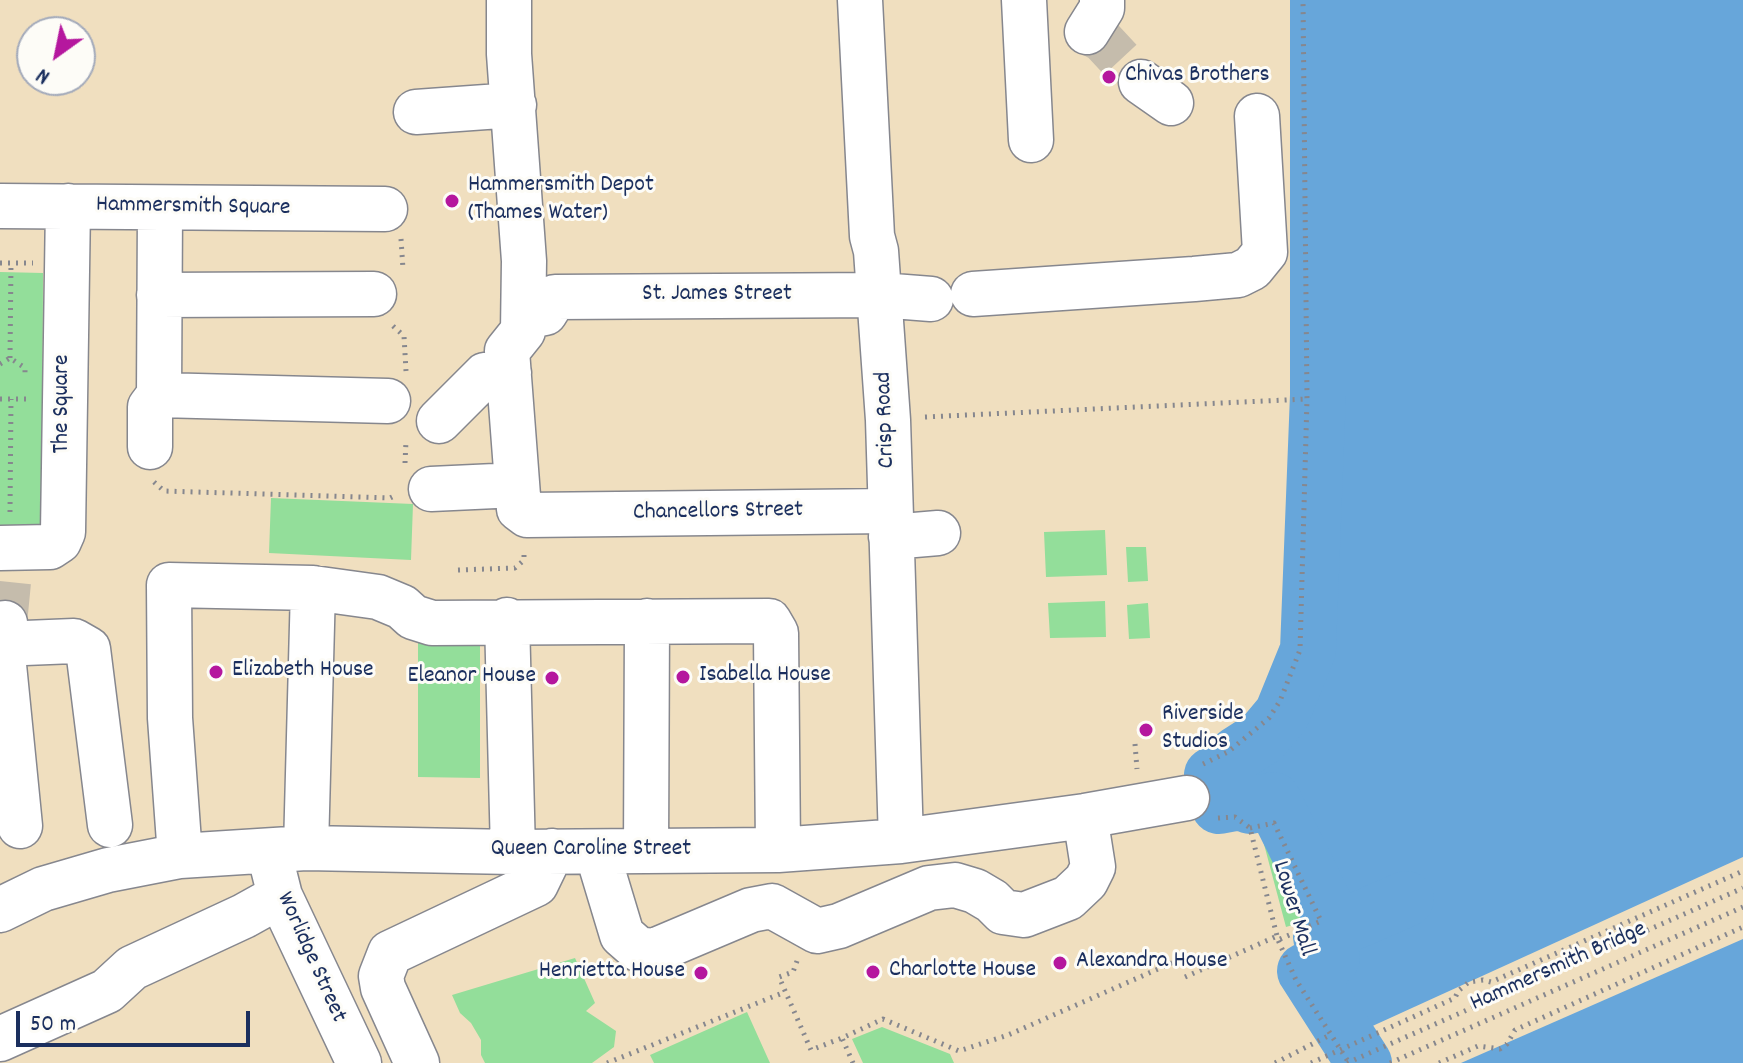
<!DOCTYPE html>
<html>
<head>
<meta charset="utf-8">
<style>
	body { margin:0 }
	#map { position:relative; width:1743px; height:1063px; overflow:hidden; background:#f0dfbf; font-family:Dekko,sans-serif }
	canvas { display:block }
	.north { position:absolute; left:16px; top:16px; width:80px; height:80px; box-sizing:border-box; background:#fdfcf7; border:2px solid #a3aaba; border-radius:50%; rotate:213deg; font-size:22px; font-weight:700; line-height:32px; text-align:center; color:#1b2f5e }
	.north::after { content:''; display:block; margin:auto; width:28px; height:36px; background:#b5179e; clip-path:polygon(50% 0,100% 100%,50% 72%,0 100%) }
	.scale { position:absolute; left:16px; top:1011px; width:234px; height:36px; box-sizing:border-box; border:4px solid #1b2f5e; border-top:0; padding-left:10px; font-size:24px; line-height:28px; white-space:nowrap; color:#1b2f5e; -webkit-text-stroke:6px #fdfcf7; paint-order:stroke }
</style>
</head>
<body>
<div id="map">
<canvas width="1743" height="1063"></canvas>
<div class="north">N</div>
<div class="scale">50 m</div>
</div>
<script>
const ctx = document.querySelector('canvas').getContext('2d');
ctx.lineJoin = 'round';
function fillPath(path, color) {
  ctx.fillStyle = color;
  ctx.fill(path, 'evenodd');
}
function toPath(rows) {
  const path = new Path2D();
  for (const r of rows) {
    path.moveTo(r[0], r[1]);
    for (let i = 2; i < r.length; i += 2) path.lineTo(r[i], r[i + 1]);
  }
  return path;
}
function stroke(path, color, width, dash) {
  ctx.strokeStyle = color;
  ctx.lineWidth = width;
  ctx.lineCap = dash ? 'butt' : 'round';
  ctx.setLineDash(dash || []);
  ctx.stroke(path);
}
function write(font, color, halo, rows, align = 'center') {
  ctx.font = font + ' Dekko,sans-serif';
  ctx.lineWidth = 6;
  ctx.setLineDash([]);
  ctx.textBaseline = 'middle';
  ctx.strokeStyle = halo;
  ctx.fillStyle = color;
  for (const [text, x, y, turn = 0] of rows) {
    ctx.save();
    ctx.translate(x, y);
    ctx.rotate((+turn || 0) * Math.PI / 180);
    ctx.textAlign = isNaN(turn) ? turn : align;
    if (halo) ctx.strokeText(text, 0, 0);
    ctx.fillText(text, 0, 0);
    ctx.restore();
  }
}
fillPath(toPath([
	[0,272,43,273,42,528,0,528],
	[271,498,413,504,411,560,269,553],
	[1105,530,1107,575,1046,577,1044,532],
	[1126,547,1146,547,1148,581,1128,582],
	[1105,601,1106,637,1050,638,1048,603],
	[1148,603,1150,638,1129,639,1127,605],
	[418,634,480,637,480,778,418,777],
	[1269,830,1309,920,1286,927,1261,833],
	[575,958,595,1003,586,1011,616,1031,614,1047,592,1063,485,1063,481,1055,481,1040,471,1023,460,1013,452,995],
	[747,1012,770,1063,654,1063,650,1055],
	[882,1027,950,1054,954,1063,863,1063,852,1039]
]), '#93de9a');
fillPath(toPath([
	[1318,0,1743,0,1743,1063,1364,1063,1330,1013,1332,958,1321,937,1337,929,1273,800,1250,806,1246,802,1219,806,1212,775,1224,771,1237,754,1262,738,1282,714,1308,650,1318,395]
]), '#67a6da');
fillPath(toPath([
	[1743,857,1743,939,1461,1063,1359,1063,1344,1039]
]), '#f0dfbf');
stroke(toPath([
	[1318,0,1318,395,1308,650,1282,714,1262,738,1237,754,1224,772,1212,775,1219,806,1246,801,1250,806,1273,800,1337,929,1406,899],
	[1357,920,1321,937,1332,958,1305,971,1364,1063]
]), '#67a6da', 56);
stroke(toPath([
	[1087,32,1102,40,1141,82],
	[5,623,9,582]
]), '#c5bcac', 44, [44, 22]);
const minor = toPath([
	[509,0,509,54,524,261,523,331,507,351,519,509,527,515,890,511],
	[860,0,872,236,876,251,888,420,901,841],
	[1024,0,1031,140],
	[1087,32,1102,8,1102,0],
	[1141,82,1171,103],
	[416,112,514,105],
	[0,206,385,209],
	[973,294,1194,279,1238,275,1252,268,1265,252,1257,116],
	[159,295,374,294],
	[525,317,545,313,555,297,880,295,931,299],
	[159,395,388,401],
	[439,421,485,375,509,373],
	[150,447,150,407,159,395,160,209],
	[431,489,517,485],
	[891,537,938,533],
	[0,548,50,547,59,541,63,532,68,206],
	[507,620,513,852],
	[5,623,4,665,20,826],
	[0,644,74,641,88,649,110,825],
	[306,848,313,588],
	[646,851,647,621],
	[597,852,622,935,638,949,654,951,751,910,772,906,817,931,839,926,929,888,955,885,975,891,992,901,1003,912,1024,915,1068,898,1086,881,1093,867,1085,816],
	[180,856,170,718,169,585,313,588,378,597,402,607,413,617,432,623,769,621,776,633,778,850],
	[273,868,280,896,359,1063],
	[0,910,43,889,108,870,180,856,306,848,513,852,778,850,901,841,1085,816,1187,798],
	[0,1039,107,991,132,968,244,916,280,896],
	[417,1063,383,988,381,976,390,953,536,884,552,851]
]);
stroke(minor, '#86878e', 47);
stroke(toPath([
	[401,239,403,269],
	[0,263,33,263],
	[393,326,404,336,406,371],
	[10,358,11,263],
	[0,364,10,358,25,368,25,374],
	[0,399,31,399],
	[925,417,1307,399],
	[405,463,406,441],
	[154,482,164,491,390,498,396,495],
	[10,512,11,399],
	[458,570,515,568,524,560,524,552],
	[1135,744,1137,769],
	[1203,764,1228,752,1269,718,1280,701,1300,650,1307,399,1303,0],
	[1218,818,1235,817,1250,828,1278,940,1296,980,1349,1063],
	[1250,828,1274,823,1321,921,1278,940],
	[797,961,793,972,779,977,811,1050,842,1038],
	[1185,977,1277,936],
	[607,1063,785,992],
	[853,1063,842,1038,883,1019,959,1051,1008,1035,1174,962],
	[1275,1063,1330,1035],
	[1390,1063,1743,907],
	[1439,1063,1478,1046,1500,1049,1507,1044,1515,1030,1743,927]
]), '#86878e', 5, [2, 6]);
stroke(minor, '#fff', 44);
stroke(toPath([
	[1311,1063,1455,998,1458,991,1469,982,1483,980,1491,982,1743,871],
	[1347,1063,1743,888]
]), '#86878e', 5, [2, 6]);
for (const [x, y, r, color] of [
	[1109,77,8,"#b5179e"],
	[452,201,8,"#b5179e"],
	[216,672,8,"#b5179e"],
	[683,677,8,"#b5179e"],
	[552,678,8,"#b5179e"],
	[1146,730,8,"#b5179e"],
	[1060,963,8,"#b5179e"],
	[873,972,8,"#b5179e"],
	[701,973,8,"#b5179e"]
]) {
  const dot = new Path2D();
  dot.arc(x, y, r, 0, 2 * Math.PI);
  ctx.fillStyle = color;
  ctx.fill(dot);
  stroke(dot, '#fdfcf7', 3);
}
write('24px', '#1b2f5e', '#fdfcf7', [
	["Chivas Brothers",1125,77],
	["Hammersmith Depot",468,187],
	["(Thames Water)",468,215],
	["Elizabeth House",232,672],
	["Isabella House",699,677],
	["Eleanor House",536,678,"right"],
	["Riverside",1162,716],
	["Studios",1162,744],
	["Alexandra House",1076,963],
	["Charlotte House",889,972],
	["Henrietta House",685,973,"right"]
], 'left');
write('24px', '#1b2f5e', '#fdfcf7', [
	["Hammersmith Square",193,208,1],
	["St. James Street",717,296],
	["The Square",64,404,-90],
	["Crisp Road",887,420,-92],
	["Chancellors Street",718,513,-1],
	["Queen Caroline Street",591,851],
	["Lower Mall",1292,909,73],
	["Worlidge Street",310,958,66],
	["Hammersmith Bridge",1559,968,-24]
]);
</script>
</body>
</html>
